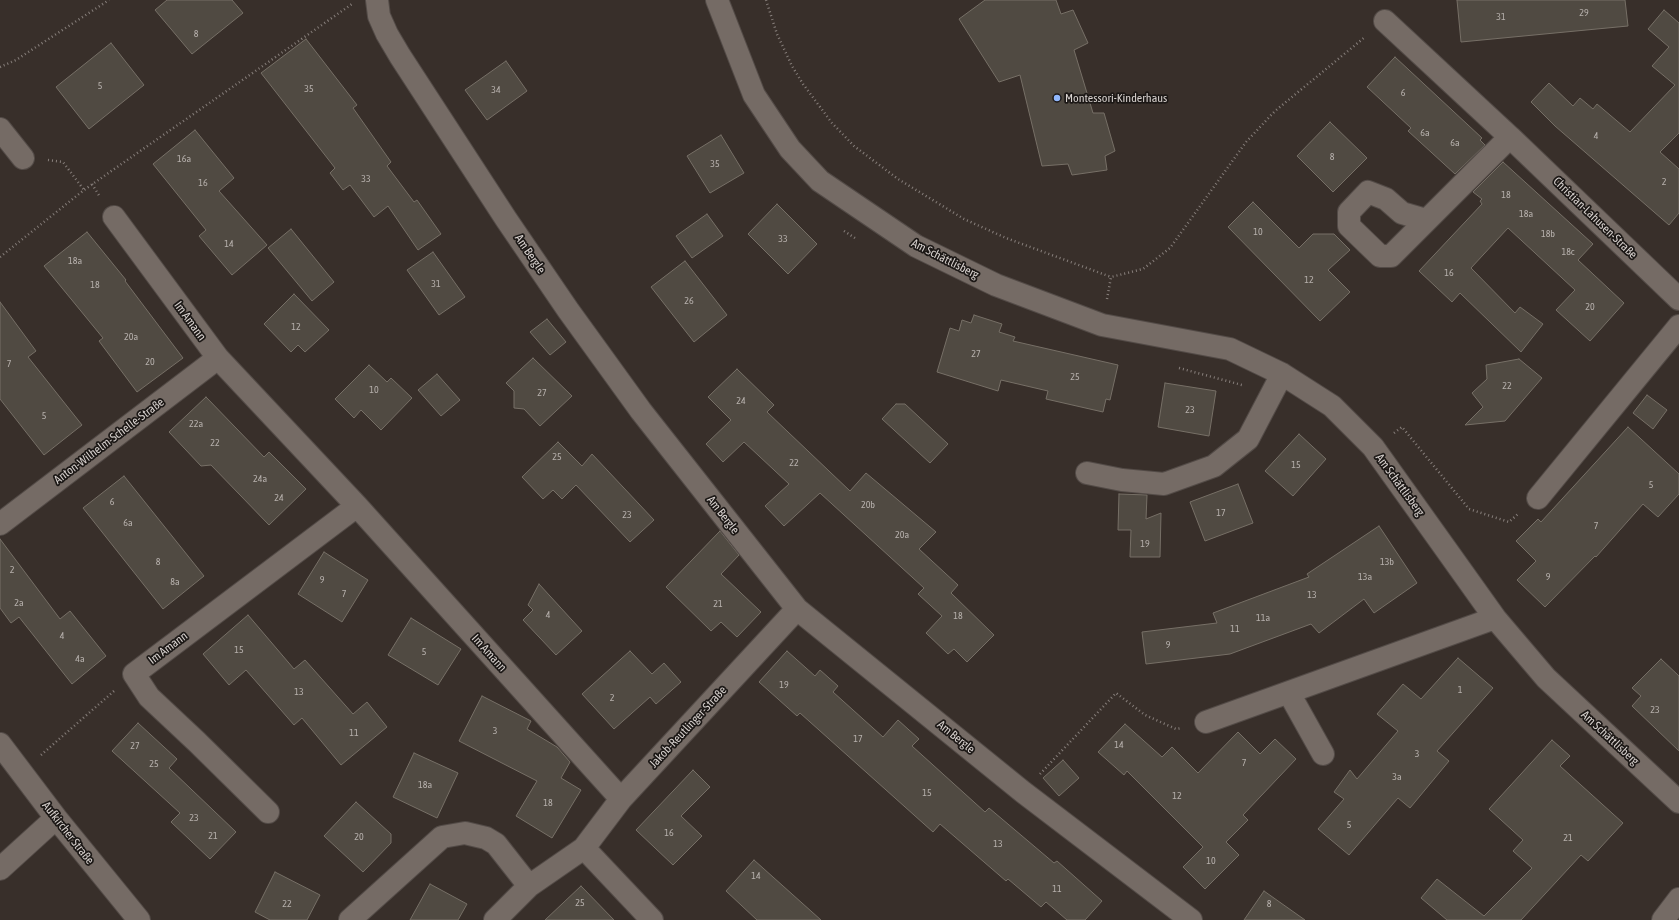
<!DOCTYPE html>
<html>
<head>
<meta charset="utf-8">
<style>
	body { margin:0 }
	canvas { display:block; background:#382f2a }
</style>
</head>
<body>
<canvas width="1679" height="920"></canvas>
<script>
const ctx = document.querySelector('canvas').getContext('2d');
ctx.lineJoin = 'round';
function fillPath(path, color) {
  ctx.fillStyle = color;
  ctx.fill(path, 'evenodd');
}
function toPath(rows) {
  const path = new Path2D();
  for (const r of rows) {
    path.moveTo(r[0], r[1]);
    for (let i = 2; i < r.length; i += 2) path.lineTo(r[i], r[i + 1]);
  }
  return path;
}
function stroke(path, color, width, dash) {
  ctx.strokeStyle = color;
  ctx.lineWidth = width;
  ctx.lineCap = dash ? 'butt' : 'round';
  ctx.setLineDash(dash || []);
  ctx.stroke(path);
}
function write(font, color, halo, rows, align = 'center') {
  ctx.font = font + ' "Asap Condensed",sans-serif';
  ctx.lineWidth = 3.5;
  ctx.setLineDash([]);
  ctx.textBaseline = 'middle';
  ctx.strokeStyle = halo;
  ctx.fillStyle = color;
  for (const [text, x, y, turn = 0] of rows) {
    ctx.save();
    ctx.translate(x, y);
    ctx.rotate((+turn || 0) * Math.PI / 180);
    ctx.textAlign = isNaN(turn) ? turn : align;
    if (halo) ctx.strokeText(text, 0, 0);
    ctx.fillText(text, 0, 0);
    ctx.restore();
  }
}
const building = toPath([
	[167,0,232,0,243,13,192,54,155,10,167,0],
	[985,0,1056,0,1061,14,1073,10,1088,43,1074,50,1093,113,1104,113,1115,151,1105,156,1107,170,1072,175,1068,164,1042,166,1020,75,999,82,959,19,985,0],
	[1457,0,1625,0,1628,26,1461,42,1457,0],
	[1664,10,1679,23,1679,133,1660,152,1679,169,1679,213,1669,225,1555,126,1531,102,1549,83,1573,106,1580,98,1593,109,1597,104,1630,132,1675,85,1652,66,1669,47,1648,29,1664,10],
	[306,39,357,105,353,108,391,162,387,166,414,202,417,200,441,234,418,250,388,206,374,217,350,185,343,190,330,173,335,168,261,73,306,39],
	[111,43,144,85,89,129,56,87,111,43],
	[1395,57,1482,138,1480,140,1485,145,1455,174,1408,131,1411,128,1367,87,1395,57],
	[506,61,527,91,487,120,465,90,506,61],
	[1330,122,1367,158,1333,192,1297,156,1330,122],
	[195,130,234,178,219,191,267,245,232,275,199,236,206,230,153,164,195,130],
	[721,135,744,173,710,193,687,156,721,135],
	[1503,162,1593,244,1578,260,1624,303,1590,341,1556,310,1575,290,1508,228,1471,268,1515,313,1520,307,1543,324,1521,352,1460,293,1452,302,1419,271,1482,204,1480,201,1482,199,1473,192,1503,162],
	[1253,202,1299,248,1313,234,1334,234,1350,250,1328,270,1350,292,1320,321,1228,227,1253,202],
	[777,204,817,244,788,274,748,234,777,204],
	[707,214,723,236,692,258,676,236,707,214],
	[291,229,334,282,312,301,268,248,291,229],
	[87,232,126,280,125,281,183,358,137,392,99,341,103,338,44,266,87,232],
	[433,252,465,297,439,315,407,270,433,252],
	[685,261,727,315,694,342,651,287,685,261],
	[294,294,329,330,305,352,298,345,291,352,264,324,294,294],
	[0,302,36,351,28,357,82,425,44,455,0,399,0,302],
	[974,315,1002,324,999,332,1015,337,1013,341,1118,365,1110,400,1106,399,1103,412,1046,399,1048,391,1001,380,998,391,937,372,950,328,959,331,962,320,971,323,974,315],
	[547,319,566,342,550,355,530,332,547,319],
	[533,358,572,396,540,426,524,409,514,408,514,391,506,383,533,358],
	[1519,359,1542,378,1505,421,1465,425,1483,407,1472,393,1487,379,1486,365,1519,359],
	[369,365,387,382,391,378,412,398,381,430,361,410,354,418,335,399,369,365],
	[737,369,774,405,767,412,850,491,866,473,936,532,919,549,958,585,951,593,994,635,967,662,954,649,948,654,926,633,942,616,918,594,924,588,820,493,784,526,765,506,789,484,744,442,723,462,706,444,731,420,708,397,737,369],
	[437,374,460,400,441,416,418,390,437,374],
	[1165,383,1216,391,1209,436,1158,427,1165,383],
	[1647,395,1667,410,1653,429,1633,413,1647,395],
	[206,397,264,457,269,452,306,489,269,525,211,465,201,466,169,432,206,397],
	[896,404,905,404,948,444,930,463,882,419,896,404],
	[1628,427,1679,474,1679,494,1658,517,1643,504,1596,557,1595,556,1545,607,1517,580,1536,561,1516,541,1538,519,1541,522,1628,427],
	[1299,434,1326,459,1293,496,1265,471,1299,434],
	[558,442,582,466,592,454,654,520,630,542,576,485,562,499,553,490,543,499,522,477,558,442],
	[124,476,204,576,163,609,83,508,124,476],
	[1238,484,1253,523,1205,541,1190,502,1238,484],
	[1119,494,1147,495,1146,519,1161,513,1160,557,1130,557,1131,530,1118,530,1119,494],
	[1379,526,1417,583,1374,613,1364,599,1319,633,1311,624,1230,654,1146,664,1142,632,1217,623,1213,613,1309,577,1307,574,1379,526],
	[720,531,739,555,721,574,761,612,737,637,721,622,711,631,666,587,720,531],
	[0,539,60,619,70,611,106,656,72,684,19,617,11,623,0,608,0,539],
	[324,552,368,580,342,622,298,594,324,552],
	[539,584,582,631,556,655,523,620,533,610,528,605,539,584],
	[248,615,294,669,305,660,353,714,367,702,387,727,341,765,302,718,294,725,246,670,229,685,203,654,248,615],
	[411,618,461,649,438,685,388,655,411,618],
	[630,651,652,674,664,663,681,682,656,704,650,697,614,729,582,694,630,651],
	[787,651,815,676,820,670,838,686,833,692,883,737,898,720,919,739,912,746,985,812,989,808,1054,863,1057,861,1102,901,1085,920,1067,920,1046,902,1041,907,1008,879,1006,881,940,824,933,832,800,713,797,716,759,682,787,651],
	[1458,658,1493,688,1437,751,1449,761,1410,808,1398,798,1349,855,1318,829,1344,799,1334,792,1350,770,1357,779,1398,731,1377,714,1403,684,1421,699,1458,658],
	[1661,659,1679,676,1679,751,1632,706,1641,696,1632,688,1661,659],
	[482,696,531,721,527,729,557,747,570,762,561,778,581,790,552,838,516,816,537,781,459,741,482,696],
	[138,723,177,759,169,768,236,832,210,859,171,822,180,813,112,751,138,723],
	[1125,724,1162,757,1172,747,1198,773,1238,732,1260,754,1275,739,1296,759,1243,815,1248,820,1226,842,1239,855,1205,889,1183,867,1203,847,1127,771,1124,775,1098,752,1125,724],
	[1552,740,1570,756,1560,766,1623,823,1588,861,1581,855,1521,920,1447,920,1421,898,1437,879,1484,916,1532,868,1513,851,1523,840,1489,809,1552,740],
	[414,753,458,773,437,818,393,797,414,753],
	[1063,760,1079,778,1059,796,1043,778,1063,760],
	[693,770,710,787,681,816,702,836,673,865,636,830,693,770],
	[356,802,391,834,391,843,363,872,324,836,356,802],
	[754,860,821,920,757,920,726,891,754,860],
	[275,872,320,895,307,920,270,920,255,912,275,872],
	[430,884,467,904,458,920,410,920,430,884],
	[581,886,614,920,545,920,581,886],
	[1264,891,1305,920,1244,920,1264,891]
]);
fillPath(building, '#504a42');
stroke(building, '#766f66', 1);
const minor = toPath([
	[377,0,379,16,387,34,400,56,506,219,568,310,641,411,797,609,1023,792,1191,920],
	[717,0,754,95,790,149,820,181,916,246,996,285,1102,325,1230,349,1282,374,1332,406,1373,447,1495,618,1546,678,1679,802],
	[1385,21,1510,137],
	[0,129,23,158],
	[114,217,218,358,357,506,621,799],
	[1426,220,1402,213,1386,199,1368,192,1349,212,1349,226,1380,256,1391,256,1510,137,1679,299],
	[1087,473,1122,480,1164,484,1214,466,1248,439,1282,374],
	[1538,498,1679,326],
	[0,524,218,358],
	[1289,693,1323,754],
	[1206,722,1495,618],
	[0,744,56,818,139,920],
	[268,812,197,742,149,697,134,674,357,506],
	[584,848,621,799,797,609],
	[0,869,56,818],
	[350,920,442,837,465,833,486,838,496,844,529,886],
	[495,920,529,886,584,848,652,920],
	[1663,920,1679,899]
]);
stroke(minor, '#534b47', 24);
stroke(toPath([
	[766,0,777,34,792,66,803,84,832,123,854,146,898,179,964,219,1006,238,1111,277],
	[0,67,16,60,109,0],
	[48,160,63,162,84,190],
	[92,184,100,197],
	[844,231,855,238],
	[0,257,84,190,352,4],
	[1107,299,1111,277,1143,269,1170,248,1246,142,1275,111,1365,37],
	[1179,368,1242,385],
	[1394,433,1402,427,1469,509,1509,522,1519,513],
	[41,755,114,691],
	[1040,774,1116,693,1145,715,1176,729,1182,728]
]), '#877f7b', 2.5, [1, 3]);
stroke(minor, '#756b65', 22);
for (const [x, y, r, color] of [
	[1057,98,4,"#91b8fd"]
]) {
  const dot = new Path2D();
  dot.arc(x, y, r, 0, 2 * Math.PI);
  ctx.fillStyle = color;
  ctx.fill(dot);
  stroke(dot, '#1c1816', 1.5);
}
write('10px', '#b5afab', null, [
	["29",1584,13],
	["31",1501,17],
	["8",196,34],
	["5",100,86],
	["35",309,89],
	["34",496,90],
	["6",1403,93],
	["6a",1425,133],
	["4",1596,136],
	["6a",1455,143],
	["8",1332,157],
	["16a",184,159],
	["35",715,164],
	["33",366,179],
	["2",1664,182],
	["16",203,183],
	["18",1506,195],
	["18a",1526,214],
	["10",1258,232],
	["18b",1548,234],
	["33",783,239],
	["14",229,244],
	["18c",1568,252],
	["18a",75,261],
	["16",1449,273],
	["12",1309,280],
	["31",436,284],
	["18",95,285],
	["26",689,301],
	["20",1590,307],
	["12",296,327],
	["20a",131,337],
	["27",976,354],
	["20",150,362],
	["7",9,364],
	["25",1075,377],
	["22",1507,386],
	["10",374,390],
	["27",542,393],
	["24",741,401],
	["23",1190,410],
	["5",44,416],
	["22a",196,424],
	["22",215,443],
	["25",557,457],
	["22",794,463],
	["15",1296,465],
	["24a",260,479],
	["5",1651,485],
	["24",279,498],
	["6",112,502],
	["20b",868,505],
	["17",1221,513],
	["23",627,515],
	["6a",128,523],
	["7",1596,526],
	["20a",902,535],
	["19",1145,544],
	["8",158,562],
	["13b",1387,562],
	["2",12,570],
	["13a",1365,577],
	["9",1548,577],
	["9",322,580],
	["8a",175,582],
	["7",344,594],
	["13",1312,595],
	["2a",19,603],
	["21",718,604],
	["4",548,615],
	["18",958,616],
	["11a",1263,618],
	["11",1235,629],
	["4",62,636],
	["9",1168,645],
	["15",239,650],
	["5",424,652],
	["4a",80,659],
	["19",784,685],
	["1",1460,690],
	["13",299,692],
	["2",612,698],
	["23",1655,710],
	["3",495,731],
	["11",354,733],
	["17",858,739],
	["14",1119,745],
	["27",135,746],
	["3",1417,754],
	["7",1244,763],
	["25",154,764],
	["3a",1397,777],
	["18a",425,785],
	["15",927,793],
	["12",1177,796],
	["18",548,803],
	["23",194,818],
	["5",1349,825],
	["16",669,833],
	["21",213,836],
	["20",359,837],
	["21",1568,838],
	["13",998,844],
	["10",1211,861],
	["14",756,876],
	["11",1057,889],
	["25",580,903],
	["22",287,904],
	["8",1269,904]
]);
write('12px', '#d7d1ce', '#1c1816', [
	["Montessori-Kinderhaus",1065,98]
], 'left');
write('12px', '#d7d1ce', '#1c1816', [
	["Christian-Lahusen-Straße",1595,218,44],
	["Am Bergle",530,254,56],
	["Am Schättlisberg",945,259,27],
	["Im Amann",190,321,54],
	["Anton-Wilhelm-Schelle-Straße",109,441,-37],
	["Am Schättlisberg",1400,485,54],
	["Am Bergle",723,515,52],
	["Im Amann",168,648,-37],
	["Im Amann",489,653,48],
	["Jakob-Reutlinger-Straße",688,727,-47],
	["Am Bergle",956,737,39],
	["Am Schättlisberg",1610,738,43],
	["Aufkircher Straße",68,833,52]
]);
</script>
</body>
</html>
